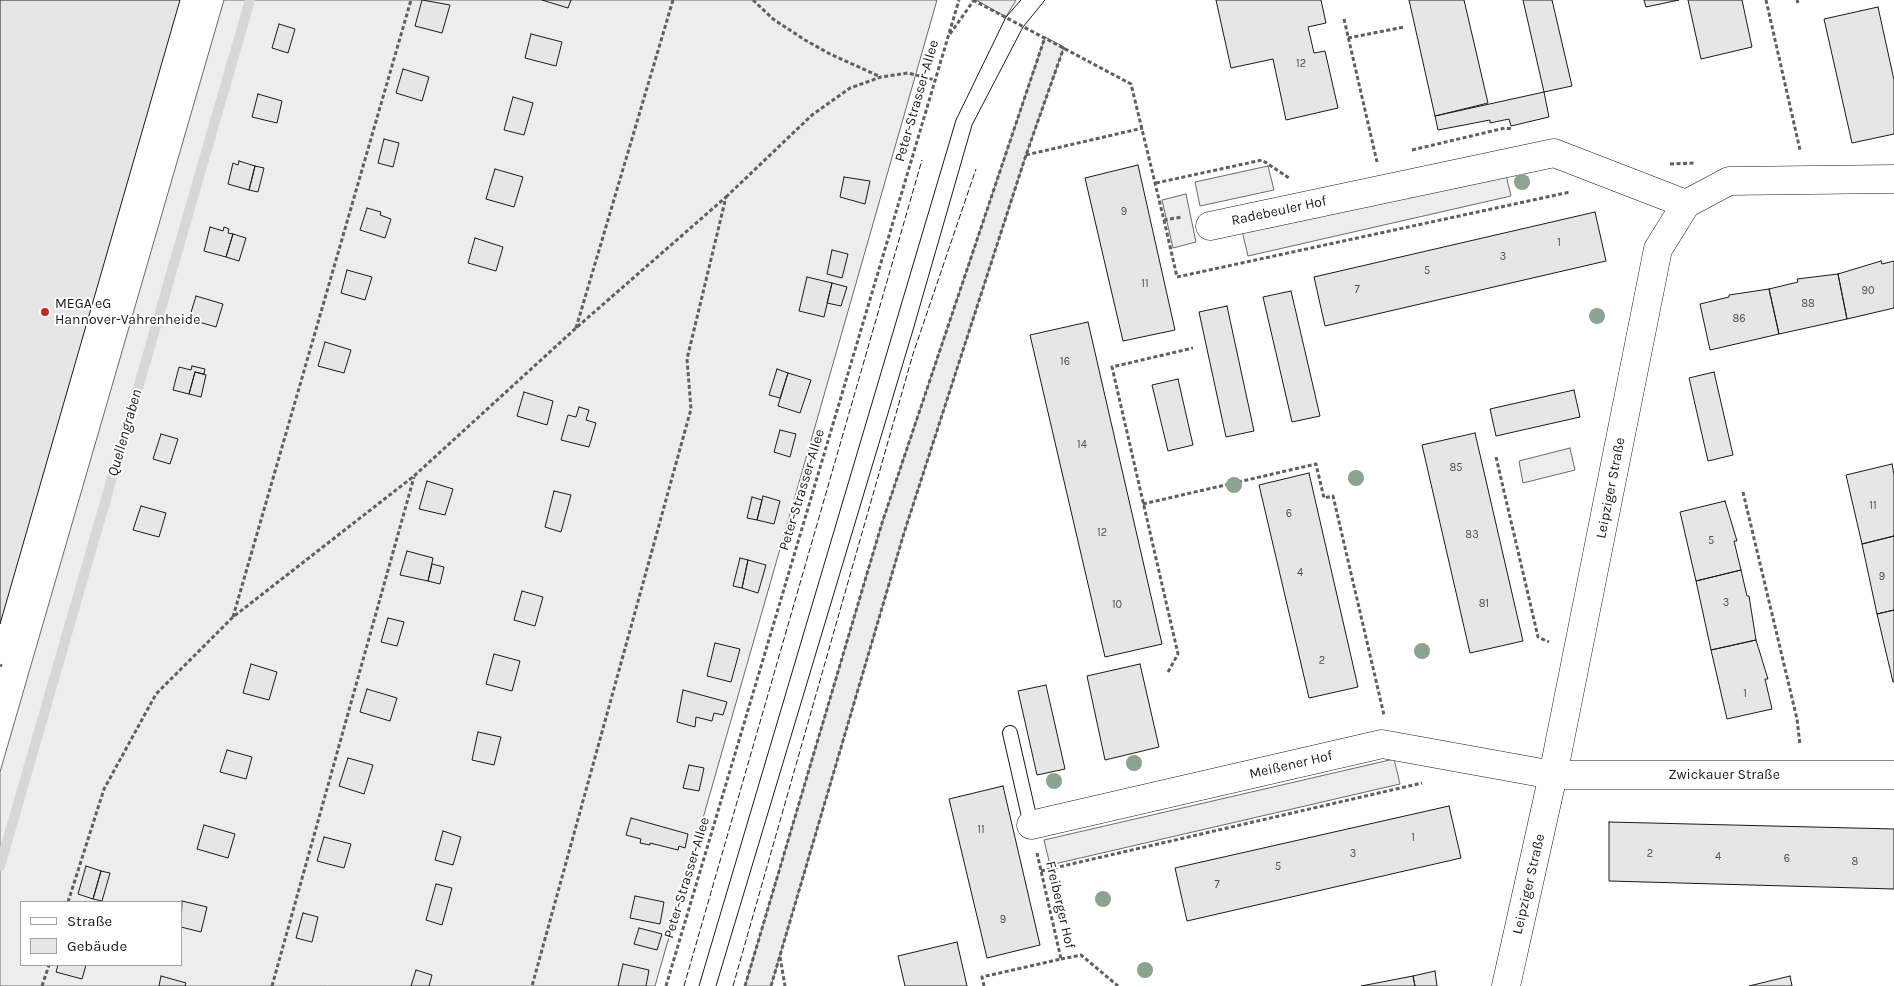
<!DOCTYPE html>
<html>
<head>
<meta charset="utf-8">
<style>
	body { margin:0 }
	#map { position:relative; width:1894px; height:986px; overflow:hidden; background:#fff; font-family:Karla,sans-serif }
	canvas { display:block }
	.legend { position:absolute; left:20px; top:901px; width:162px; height:65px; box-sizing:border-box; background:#fff; border:1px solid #a3a3a3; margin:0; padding:6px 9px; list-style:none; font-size:15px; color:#1a1a1a }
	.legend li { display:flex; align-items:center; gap:10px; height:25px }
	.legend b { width:25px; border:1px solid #a3a3a3 }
</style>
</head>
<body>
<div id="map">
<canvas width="1894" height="986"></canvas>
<ul class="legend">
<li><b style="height:6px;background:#fff"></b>Straße</li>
<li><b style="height:14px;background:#e6e6e6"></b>Gebäude</li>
</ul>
</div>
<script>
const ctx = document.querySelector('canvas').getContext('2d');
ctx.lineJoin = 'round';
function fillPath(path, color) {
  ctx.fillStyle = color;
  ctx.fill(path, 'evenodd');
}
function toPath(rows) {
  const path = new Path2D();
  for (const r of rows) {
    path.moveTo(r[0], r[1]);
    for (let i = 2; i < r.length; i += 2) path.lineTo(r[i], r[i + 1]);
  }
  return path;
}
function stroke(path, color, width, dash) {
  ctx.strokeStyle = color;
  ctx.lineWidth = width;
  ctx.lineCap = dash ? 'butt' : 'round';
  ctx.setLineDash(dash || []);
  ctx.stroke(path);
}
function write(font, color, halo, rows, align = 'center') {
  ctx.font = font + ' Karla,sans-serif';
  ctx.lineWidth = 4;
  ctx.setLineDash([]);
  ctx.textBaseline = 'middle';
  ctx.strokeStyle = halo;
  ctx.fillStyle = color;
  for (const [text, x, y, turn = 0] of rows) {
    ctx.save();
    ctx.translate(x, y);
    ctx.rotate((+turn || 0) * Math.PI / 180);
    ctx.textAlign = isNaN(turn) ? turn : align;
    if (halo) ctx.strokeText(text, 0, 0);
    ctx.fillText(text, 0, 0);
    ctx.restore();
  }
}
const built = toPath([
	[224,0,937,0,655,986,0,986,0,772,224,0],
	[21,902,181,902,181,965,21,965,21,902],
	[976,0,1016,0,1006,17,976,0],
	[1045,37,1064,47,1026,155,904,533,771,986,745,986,882,523,1045,37],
	[1268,166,1274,190,1200,206,1195,182,1268,166],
	[1505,171,1511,196,1248,256,1242,231,1505,171],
	[1186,194,1196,242,1173,248,1162,200,1186,194],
	[1570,448,1575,470,1523,483,1519,461,1570,448],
	[1394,759,1400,784,1050,865,1044,840,1394,759]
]);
fillPath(built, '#ededed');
stroke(built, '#6a6a6a', 1);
stroke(toPath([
	[0,866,250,0]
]), '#d7d7d7', 10);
const building = toPath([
	[0,0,180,0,0,624,0,0],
	[422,0,450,5,442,33,415,26,422,0],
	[542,0,571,0,568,8,542,0],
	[1216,0,1321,0,1326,23,1308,27,1314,53,1325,51,1338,108,1286,120,1273,59,1231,68,1216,0],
	[1409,0,1464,0,1488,103,1435,116,1409,0],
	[1523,0,1552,0,1572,86,1544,92,1523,0],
	[1644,0,1679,0,1646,7,1644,0],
	[1688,0,1742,0,1752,47,1701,59,1688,0],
	[1878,7,1894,80,1894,134,1852,143,1824,19,1878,7],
	[279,24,295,29,288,53,272,48,279,24],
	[531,34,562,42,556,66,525,58,531,34],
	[403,69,429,77,422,101,396,93,403,69],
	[1544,92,1549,117,1511,126,1509,119,1490,123,1490,120,1438,130,1435,116,1544,92],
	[258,94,282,101,277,123,252,117,258,94],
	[513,97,533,103,524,135,504,130,513,97],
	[384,139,399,143,393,167,378,163,384,139],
	[239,161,255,166,249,190,228,184,233,163,238,165,239,161],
	[1138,165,1175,330,1123,341,1085,178,1138,165],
	[255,166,264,168,258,192,249,190,255,166],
	[495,169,523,177,514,207,486,199,495,169],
	[844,177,870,181,865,204,840,197,844,177],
	[367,208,381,212,380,215,391,219,385,238,360,230,367,208],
	[1595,212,1606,261,1325,326,1314,277,1595,212],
	[210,227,223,231,224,227,229,229,228,233,233,234,226,257,204,251,210,227],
	[233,234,246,238,239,261,226,257,233,234],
	[475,238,503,247,496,271,468,263,475,238],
	[832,250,848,254,842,278,827,274,832,250],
	[1881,261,1882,264,1894,261,1894,308,1847,319,1838,274,1881,261],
	[347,270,372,277,365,300,341,293,347,270],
	[1838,274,1847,319,1779,334,1769,289,1798,282,1797,279,1838,274],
	[807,277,832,283,824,317,799,311,807,277],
	[832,283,847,287,841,306,827,303,832,283],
	[1769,289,1779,334,1710,350,1700,304,1729,297,1729,295,1769,289],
	[1291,291,1320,416,1292,422,1263,297,1291,291],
	[196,296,223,304,216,327,189,319,196,296],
	[1227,306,1254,431,1226,437,1199,312,1227,306],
	[1088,322,1162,644,1105,657,1030,335,1088,322],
	[325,342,351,350,344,373,318,366,325,342],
	[192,366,205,369,204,374,195,372,189,394,173,390,179,367,191,370,192,366],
	[777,369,788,373,780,398,769,395,777,369],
	[195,372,206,375,201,397,189,394,195,372],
	[1714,372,1733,455,1708,461,1689,378,1714,372],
	[788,373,811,380,800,413,778,406,788,373],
	[1178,379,1193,445,1168,451,1152,385,1178,379],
	[1574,390,1580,417,1496,436,1490,409,1574,390],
	[524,392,553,401,547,425,517,416,524,392],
	[579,407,589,410,586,420,596,423,589,447,561,440,568,415,576,417,579,407],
	[780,430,796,434,790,457,774,452,780,430],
	[1475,433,1523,641,1470,653,1422,445,1475,433],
	[161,434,178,439,170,464,153,459,161,434],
	[1892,464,1894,475,1894,536,1862,544,1846,475,1892,464],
	[1309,473,1358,687,1309,698,1259,485,1309,473],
	[427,481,453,489,445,515,419,509,427,481],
	[554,491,571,495,561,532,545,527,554,491],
	[763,496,780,501,774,524,757,520,763,496],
	[752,497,762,500,757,520,747,518,752,497],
	[1725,501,1737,541,1734,541,1741,570,1696,581,1680,512,1725,501],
	[141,506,166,513,159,537,133,530,141,506],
	[1894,536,1894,610,1877,614,1862,544,1894,536],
	[407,551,433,558,428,581,400,575,407,551],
	[740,558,748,560,742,588,733,586,740,558],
	[748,560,766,565,758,593,742,588,748,560],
	[432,564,444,567,440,584,428,581,432,564],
	[1741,570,1747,596,1749,596,1756,640,1711,650,1696,581,1741,570],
	[522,591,543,597,535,626,514,620,522,591],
	[1894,610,1894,682,1893,682,1877,614,1894,610],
	[388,618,404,622,397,646,381,642,388,618],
	[1756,640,1768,679,1765,679,1772,709,1727,719,1711,650,1756,640],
	[715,643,740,649,731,682,707,676,715,643],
	[494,654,520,661,512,691,486,684,494,654],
	[251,664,277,672,269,700,243,693,251,664],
	[1140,664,1159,747,1105,760,1087,676,1140,664],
	[1046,685,1065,769,1037,775,1018,691,1046,685],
	[367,689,397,698,390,721,360,712,367,689],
	[683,690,727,702,723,715,714,713,712,721,696,717,695,727,677,722,683,690],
	[478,732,501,737,494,765,472,760,478,732],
	[227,750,252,757,246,779,220,772,227,750],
	[348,758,373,765,364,794,339,786,348,758],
	[689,765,704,768,699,791,683,788,689,765],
	[1003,786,1040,945,987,958,949,799,1003,786],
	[1449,806,1461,858,1187,921,1175,868,1449,806],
	[631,818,688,834,685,848,679,846,678,850,650,843,650,845,640,843,641,839,626,835,631,818],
	[1609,822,1894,829,1894,889,1609,881,1609,822],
	[204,825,235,834,228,858,197,849,204,825],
	[443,831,461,837,453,865,435,860,443,831],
	[324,837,351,844,344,868,317,861,324,837],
	[86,866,101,871,93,899,78,894,86,866],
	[101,871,110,873,102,901,93,899,101,871],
	[436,884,452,888,442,925,426,920,436,884],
	[635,896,664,902,660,924,630,918,635,896],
	[182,901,207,907,201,932,181,927,182,901],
	[303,913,318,917,312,942,296,938,303,913],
	[639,928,662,934,657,950,634,944,639,928],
	[957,942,967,986,905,986,898,956,957,942],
	[623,964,649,970,646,986,618,986,623,964],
	[58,965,86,965,82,979,56,972,58,965],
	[416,970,432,975,429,986,411,986,416,970],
	[1435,971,1437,986,1415,986,1413,976,1435,971],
	[161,976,186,983,185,986,159,986,161,976],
	[1413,976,1415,986,1361,986,1413,976],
	[1790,976,1792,986,1749,986,1790,976]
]);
fillPath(building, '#e6e6e6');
stroke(building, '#1a1a1a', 1);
const lane = toPath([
	[1010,733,1031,825]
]);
const street = toPath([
	[1210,226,1554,153,1686,204],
	[1031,825,1382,744,1553,775,1894,775],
	[1506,986,1553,775,1658,249,1686,204,1729,181,1894,179]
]);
stroke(lane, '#1a1a1a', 16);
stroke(street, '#1a1a1a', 29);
stroke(toPath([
	[753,0,773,19,805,40,830,54,881,77],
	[973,0,1131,84,1164,220,1182,217],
	[1766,0,1800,150],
	[1797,0,1798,3],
	[1344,19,1377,162],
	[950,34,974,0],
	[1348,38,1404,27],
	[1412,150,1505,128,1513,129],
	[1026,155,1143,128],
	[1670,164,1696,163],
	[1156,183,1262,160,1289,178],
	[726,197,812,115,850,88,881,77,908,73,935,80],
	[1164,220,1177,277,1570,192],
	[576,328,673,0],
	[1496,457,1538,637,1549,642],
	[1743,492,1797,719,1800,745],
	[1143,504,1316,464,1324,498,1333,496,1384,715],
	[233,617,411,0],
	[0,665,2,666],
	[1168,672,1178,654,1112,367,1193,348],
	[1041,871,1422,783],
	[68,902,104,789,156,694,233,617,414,476,576,328,726,197,687,359,691,409,532,986],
	[780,957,785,986],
	[1061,959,1081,955,1118,986],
	[42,986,49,965],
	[272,986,414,477],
	[666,986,959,0],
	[745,986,882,523,1045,37],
	[771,986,904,533,1026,155,1064,47],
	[984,986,982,977,1061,959,1037,853]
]), '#5f5f5f', 3, [4, 2.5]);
stroke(lane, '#fff', 14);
stroke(street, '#fff', 28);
stroke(toPath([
	[699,986,956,120,1006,17,1021,0],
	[716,986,913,330,972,125,1023,27,1045,0]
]), '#1a1a1a', 1);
stroke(toPath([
	[684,986,922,160],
	[733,986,913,354,976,169]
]), '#1a1a1a', 1, [6, 2.5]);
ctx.fillStyle = '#8aa48f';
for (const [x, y] of [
	[1522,182],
	[1597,316],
	[1356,478],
	[1234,485],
	[1422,651],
	[1134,763],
	[1054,781],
	[1103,899],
	[1145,970]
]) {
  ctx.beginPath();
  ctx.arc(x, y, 8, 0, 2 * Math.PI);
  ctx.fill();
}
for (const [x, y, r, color] of [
	[45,312,5,"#c62828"]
]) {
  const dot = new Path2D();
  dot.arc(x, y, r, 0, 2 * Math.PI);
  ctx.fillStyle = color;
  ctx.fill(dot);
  stroke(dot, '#fff', 2);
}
write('11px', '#4d4d4d', null, [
	["12",1301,64],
	["9",1124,212],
	["1",1559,243],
	["3",1503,257],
	["5",1427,271],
	["11",1145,284],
	["7",1357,290],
	["90",1868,291],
	["88",1808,304],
	["86",1739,319],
	["16",1065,362],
	["14",1082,445],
	["85",1456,468],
	["11",1873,506],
	["6",1289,514],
	["12",1102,533],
	["83",1472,535],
	["5",1711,541],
	["4",1300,573],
	["9",1882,577],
	["3",1726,603],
	["81",1484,604],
	["10",1117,605],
	["2",1322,661],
	["1",1745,694],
	["11",981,830],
	["1",1413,838],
	["3",1353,854],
	["2",1650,854],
	["4",1718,857],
	["6",1787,859],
	["8",1855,862],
	["5",1278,867],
	["7",1217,885],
	["9",1003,920]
]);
write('14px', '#1a1a1a', '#fff', [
	["Peter-Strasser-Allee",917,101,-74],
	["Radebeuler Hof",1279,211,-12],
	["Leipziger Straße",1611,488,-79],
	["Peter-Strasser-Allee",802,490,-73],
	["Meißener Hof",1291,765,-13],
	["Zwickauer Straße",1724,775],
	["Peter-Strasser-Allee",687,878,-73],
	["Leipziger Straße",1529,884,-77],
	["Freiberger Hof",1060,905,77]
]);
write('14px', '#1a1a1a', '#fff', [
	["MEGA eG",55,304],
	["Hannover-Vahrenheide",55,320]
], 'left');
write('italic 15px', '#1a1a1a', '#fff', [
	["Quellengraben",125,433,-74]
]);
</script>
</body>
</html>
